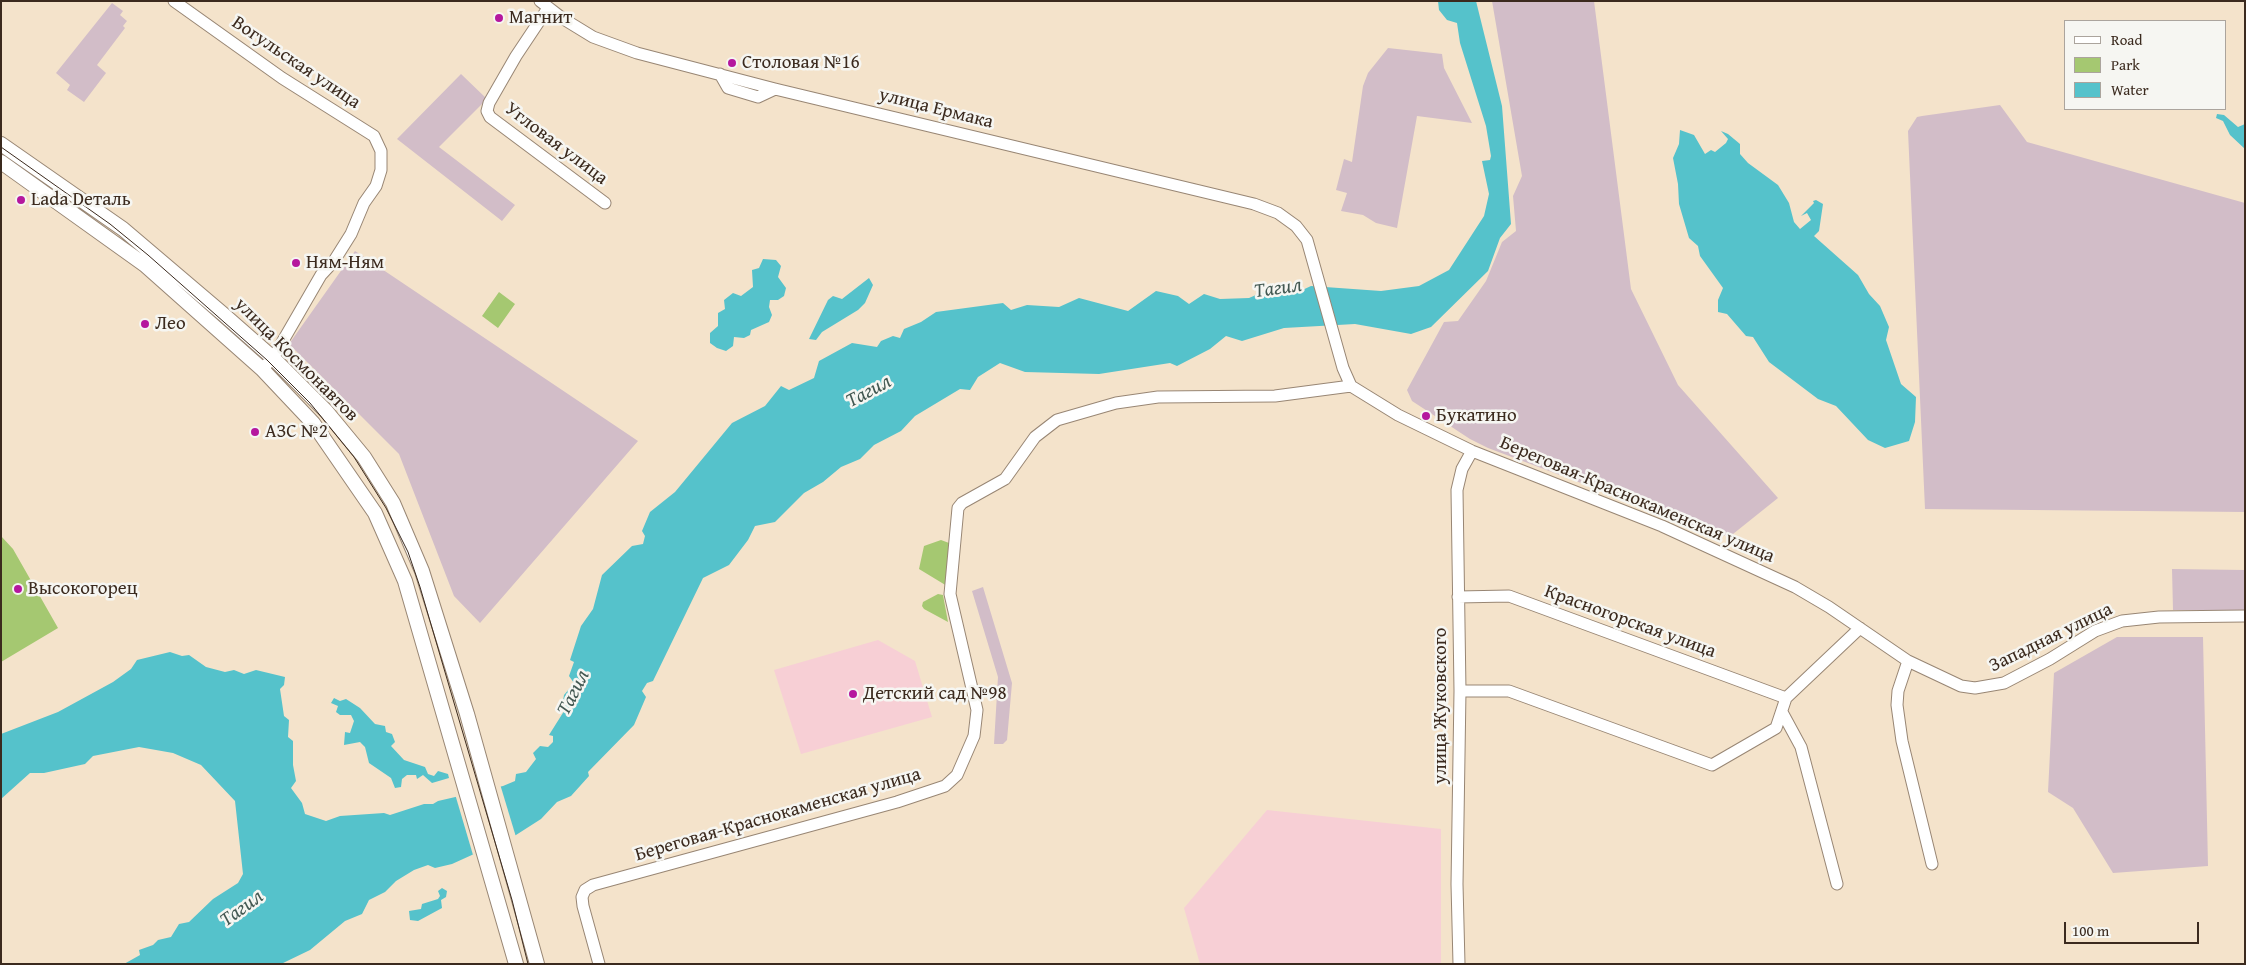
<!DOCTYPE html>
<html>
<head>
<meta charset="utf-8">
<style>
	body { margin:0 }
	#map { position:relative; width:2246px; height:965px; overflow:hidden; background:#f4e3cb; font-family:"Gentium Book Plus",serif }
	canvas { display:block }
	.frame { position:absolute; inset:0; border:2px solid #3b2a1e; pointer-events:none }
	.legend { position:absolute; left:2064px; top:20px; width:162px; height:90px; box-sizing:border-box; background:#f6f6f2; border:1px solid #aba49d; margin:0; padding:6px 9px; list-style:none; font-size:15px; color:#3b2a1e }
	.legend li { display:flex; align-items:center; gap:10px; height:25px }
	.legend b { width:25px; border:1px solid #aba49d }
	.scale { position:absolute; left:2064px; top:922px; width:135px; height:22px; box-sizing:border-box; border:2px solid #3b2a1e; border-top:0; padding-left:6px; font-size:15px; line-height:18px; white-space:nowrap; color:#3b2a1e; -webkit-text-stroke:4px #f6f6f2; paint-order:stroke }
</style>
</head>
<body>
<div id="map">
<canvas width="2246" height="965"></canvas>
<div class="frame"></div>
<ul class="legend">
<li><b style="height:6px;background:#fff"></b>Road</li>
<li><b style="height:14px;background:#a5c871"></b>Park</li>
<li><b style="height:14px;background:#55c2cb"></b>Water</li>
</ul>
<div class="scale">100 m</div>
</div>
<script>
const ctx = document.querySelector('canvas').getContext('2d');
ctx.lineJoin = 'round';
function fillPath(path, color) {
  ctx.fillStyle = color;
  ctx.fill(path, 'evenodd');
}
function toPath(rows) {
  const path = new Path2D();
  for (const r of rows) {
    path.moveTo(r[0], r[1]);
    for (let i = 2; i < r.length; i += 2) path.lineTo(r[i], r[i + 1]);
  }
  return path;
}
function stroke(path, color, width, dash) {
  ctx.strokeStyle = color;
  ctx.lineWidth = width;
  ctx.lineCap = dash ? 'butt' : 'round';
  ctx.setLineDash(dash || []);
  ctx.stroke(path);
}
function write(font, color, halo, rows, align = 'center') {
  ctx.font = font + ' "Gentium Book Plus",serif';
  ctx.lineWidth = 5;
  ctx.setLineDash([]);
  ctx.textBaseline = 'middle';
  ctx.strokeStyle = halo;
  ctx.fillStyle = color;
  for (const [text, x, y, turn = 0] of rows) {
    ctx.save();
    ctx.translate(x, y);
    ctx.rotate((+turn || 0) * Math.PI / 180);
    ctx.textAlign = isNaN(turn) ? turn : align;
    if (halo) ctx.strokeText(text, 0, 0);
    ctx.fillText(text, 0, 0);
    ctx.restore();
  }
}
fillPath(toPath([
	[878,640,915,661,932,717,801,754,774,670],
	[1267,810,1441,829,1441,964,1200,964,1184,908]
]), '#f7cfd5');
fillPath(toPath([
	[1492,1,1594,1,1631,289,1678,385,1778,498,1733,534,1722,536,1488,448,1470,439,1412,401,1407,390,1444,322,1458,321,1486,281,1502,242,1516,231,1513,196,1522,176],
	[112,3,123,11,120,15,127,21,123,26,125,28,97,65,106,73,84,102,67,90,70,85,56,73],
	[1388,48,1442,54,1444,68,1472,123,1417,116,1397,228,1376,223,1363,215,1341,211,1347,193,1336,190,1344,159,1352,162,1363,86,1368,73],
	[461,74,487,99,439,147,515,205,502,221,397,139],
	[2000,105,2027,142,2245,203,2245,512,1925,509,1908,131,1917,117,1922,116],
	[355,251,638,441,480,623,454,596,399,454,289,344],
	[2172,569,2245,570,2245,610,2173,610],
	[983,587,1012,683,1007,740,1003,744,994,744,998,677,972,591],
	[2117,637,2203,637,2208,866,2113,873,2073,808,2048,792,2054,673]
]), '#d2bdc8');
fillPath(toPath([
	[499,292,515,304,498,328,482,316],
	[1,536,13,549,58,628,1,662],
	[941,540,949,543,952,550,947,586,919,569,924,546],
	[938,594,943,595,948,622,924,609,922,606,923,602]
]), '#a5c871');
fillPath(toPath([
	[1438,1,1476,1,1502,106,1511,224,1500,238,1488,271,1431,327,1411,334,1355,324,1284,328,1242,341,1226,336,1210,349,1177,366,1170,363,1099,374,1025,372,1000,363,978,377,970,390,960,389,915,416,901,431,874,445,860,459,841,467,823,482,804,493,775,522,755,526,748,540,729,565,703,578,653,681,647,683,642,691,646,697,634,725,588,772,589,776,571,796,557,802,541,819,516,835,452,864,435,868,428,865,414,870,396,881,385,892,369,900,362,914,345,921,310,950,281,964,124,964,140,955,139,950,153,945,158,940,171,937,179,924,189,922,213,899,238,883,243,874,235,801,201,765,173,753,139,747,93,756,85,764,44,773,30,773,1,799,1,734,58,712,113,682,131,669,137,660,170,652,182,656,189,655,206,667,225,672,234,670,244,674,256,670,285,677,284,685,280,689,284,716,289,720,288,737,293,741,293,765,296,781,291,788,302,803,305,814,326,821,340,816,384,813,390,815,424,804,433,804,438,801,503,786,515,781,516,774,526,772,536,759,533,753,540,746,548,747,553,742,553,736,549,735,566,708,563,701,564,695,574,683,569,676,574,662,570,660,581,626,593,609,602,575,632,546,643,544,645,536,642,531,650,512,675,492,732,423,765,406,781,386,789,390,814,378,819,361,852,343,877,347,881,341,893,336,900,338,904,329,921,322,936,312,1003,303,1011,310,1027,305,1059,307,1079,298,1128,311,1156,291,1178,296,1189,304,1204,294,1220,299,1249,298,1284,283,1298,292,1311,286,1381,291,1419,286,1449,270,1484,216,1489,194,1482,161,1490,160,1491,156,1486,126,1460,43,1457,23,1447,20,1439,10],
	[2217,114,2224,115,2238,127,2245,124,2245,149,2230,135,2223,121,2216,118],
	[1680,130,1694,135,1705,154,1711,150,1715,152,1726,143,1728,139,1721,131,1728,134,1740,144,1740,154,1748,163,1778,185,1789,203,1794,222,1800,229,1811,220,1807,213,1801,216,1814,203,1813,201,1816,200,1823,204,1819,231,1814,236,1858,275,1869,294,1880,306,1889,327,1886,340,1901,384,1916,397,1915,422,1909,441,1885,448,1868,440,1836,406,1818,399,1769,362,1753,337,1746,336,1727,314,1718,312,1718,300,1723,288,1700,256,1698,246,1689,238,1679,204,1678,184,1673,158,1679,144],
	[763,259,776,260,781,266,778,277,786,288,784,296,778,300,770,300,769,307,772,315,769,322,751,330,750,335,744,338,734,337,733,346,726,351,717,348,710,343,710,333,718,326,718,313,725,309,724,300,733,293,741,296,753,287,752,270,759,268],
	[869,278,873,285,865,303,858,310,822,332,816,340,809,339,828,300,833,296,842,299],
	[334,698,340,701,346,699,360,708,375,724,385,726,386,732,392,734,395,742,391,746,404,760,425,767,428,774,434,776,438,771,448,774,449,778,432,783,423,775,417,779,416,775,407,775,402,779,401,787,395,788,391,778,369,763,365,747,360,742,344,745,345,732,350,733,354,721,351,715,340,715,336,712,338,706,331,703],
	[442,888,447,891,446,897,441,900,442,908,418,921,410,920,409,911,421,909,422,904,438,899,440,896,438,891]
]), '#55c2cb');
fillPath(toPath([
	[500,784,516,837,473,855,455,794]
]), '#f4e3cb');
const minor = toPath([
	[174,1,282,78,374,136,381,151,381,170,376,186,364,203,351,234,334,261,321,275,273,358,262,369],
	[540,1,562,18,593,37,637,53,775,89,1254,204,1278,213,1296,226,1307,240,1343,368,1351,386],
	[548,8,516,56,489,103,487,111,490,117,605,203],
	[720,74,728,88,758,97,775,89],
	[1458,597,1509,596,1786,698],
	[1908,661,1898,691,1897,705,1902,741,1932,864],
	[1460,691,1509,691,1712,765,1776,728,1786,698,1860,628],
	[1782,712,1801,747,1837,884],
	[599,964,583,906,582,897,585,890,593,885,897,802,945,786,957,775,974,736,977,710,950,594,958,508,962,503,1005,479,1035,437,1057,420,1116,403,1158,397,1275,396,1351,386,1398,415,1472,451,1662,526,1795,587,1829,607,1908,661,1961,686,1975,688,2004,683,2050,659,2095,631,2122,621,2159,617,2245,616],
	[1459,964,1457,884,1460,691,1457,490,1462,469,1472,451]
]);
const major = toPath([
	[1,144,123,229,223,314,273,358,326,411,364,457,393,503,422,571,467,714,537,964],
	[1,162,145,265,262,369,313,423,375,513,405,581,516,964]
]);
stroke(minor, '#988674', 13);
stroke(major, '#988674', 16);
stroke(minor, '#fff', 11);
stroke(major, '#fff', 14);
stroke(toPath([
	[1,147,110,224,148,255,267,360,310,403,354,457,386,508,408,552,420,587,512,900,528,964]
]), '#3b2a1e', 1);
for (const [x, y, r, color] of [
	[499,18,5,"#b5179e"],
	[732,63,5,"#b5179e"],
	[21,200,5,"#b5179e"],
	[296,263,5,"#b5179e"],
	[145,324,5,"#b5179e"],
	[1426,416,5,"#b5179e"],
	[255,432,5,"#b5179e"],
	[18,589,5,"#b5179e"],
	[853,694,5,"#b5179e"]
]) {
  const dot = new Path2D();
  dot.arc(x, y, r, 0, 2 * Math.PI);
  ctx.fillStyle = color;
  ctx.fill(dot);
  stroke(dot, '#f6f6f2', 2);
}
write('19px', '#3b2a1e', '#f6f6f2', [
	["Магнит",509,18],
	["Столовая №16",742,63],
	["Lada Dеталь",31,200],
	["Ням-Ням",306,263],
	["Лео",155,324],
	["Букатино",1436,416],
	["АЗС №2",265,432],
	["Высокогорец",28,589],
	["Детский сад №98",863,694]
], 'left');
write('19px', '#3b2a1e', '#f6f6f2', [
	["Вогульская улица",296,63,34],
	["улица Ермака",936,109,14],
	["Угловая улица",556,144,37],
	["улица Космонавтов",296,360,45],
	["Береговая-Краснокаменская улица",1637,500,23],
	["Красногорская улица",1630,622,20],
	["Западная улица",2051,638,-26],
	["улица Жуковского",1441,706,-90],
	["Береговая-Краснокаменская улица",778,815,-16]
]);
write('italic 20px', '#435852', '#f6f6f2', [
	["Тагил",1278,289,-8],
	["Тагил",869,392,-28],
	["Тагил",574,693,-63],
	["Тагил",242,909,-36]
]);
</script>
</body>
</html>
